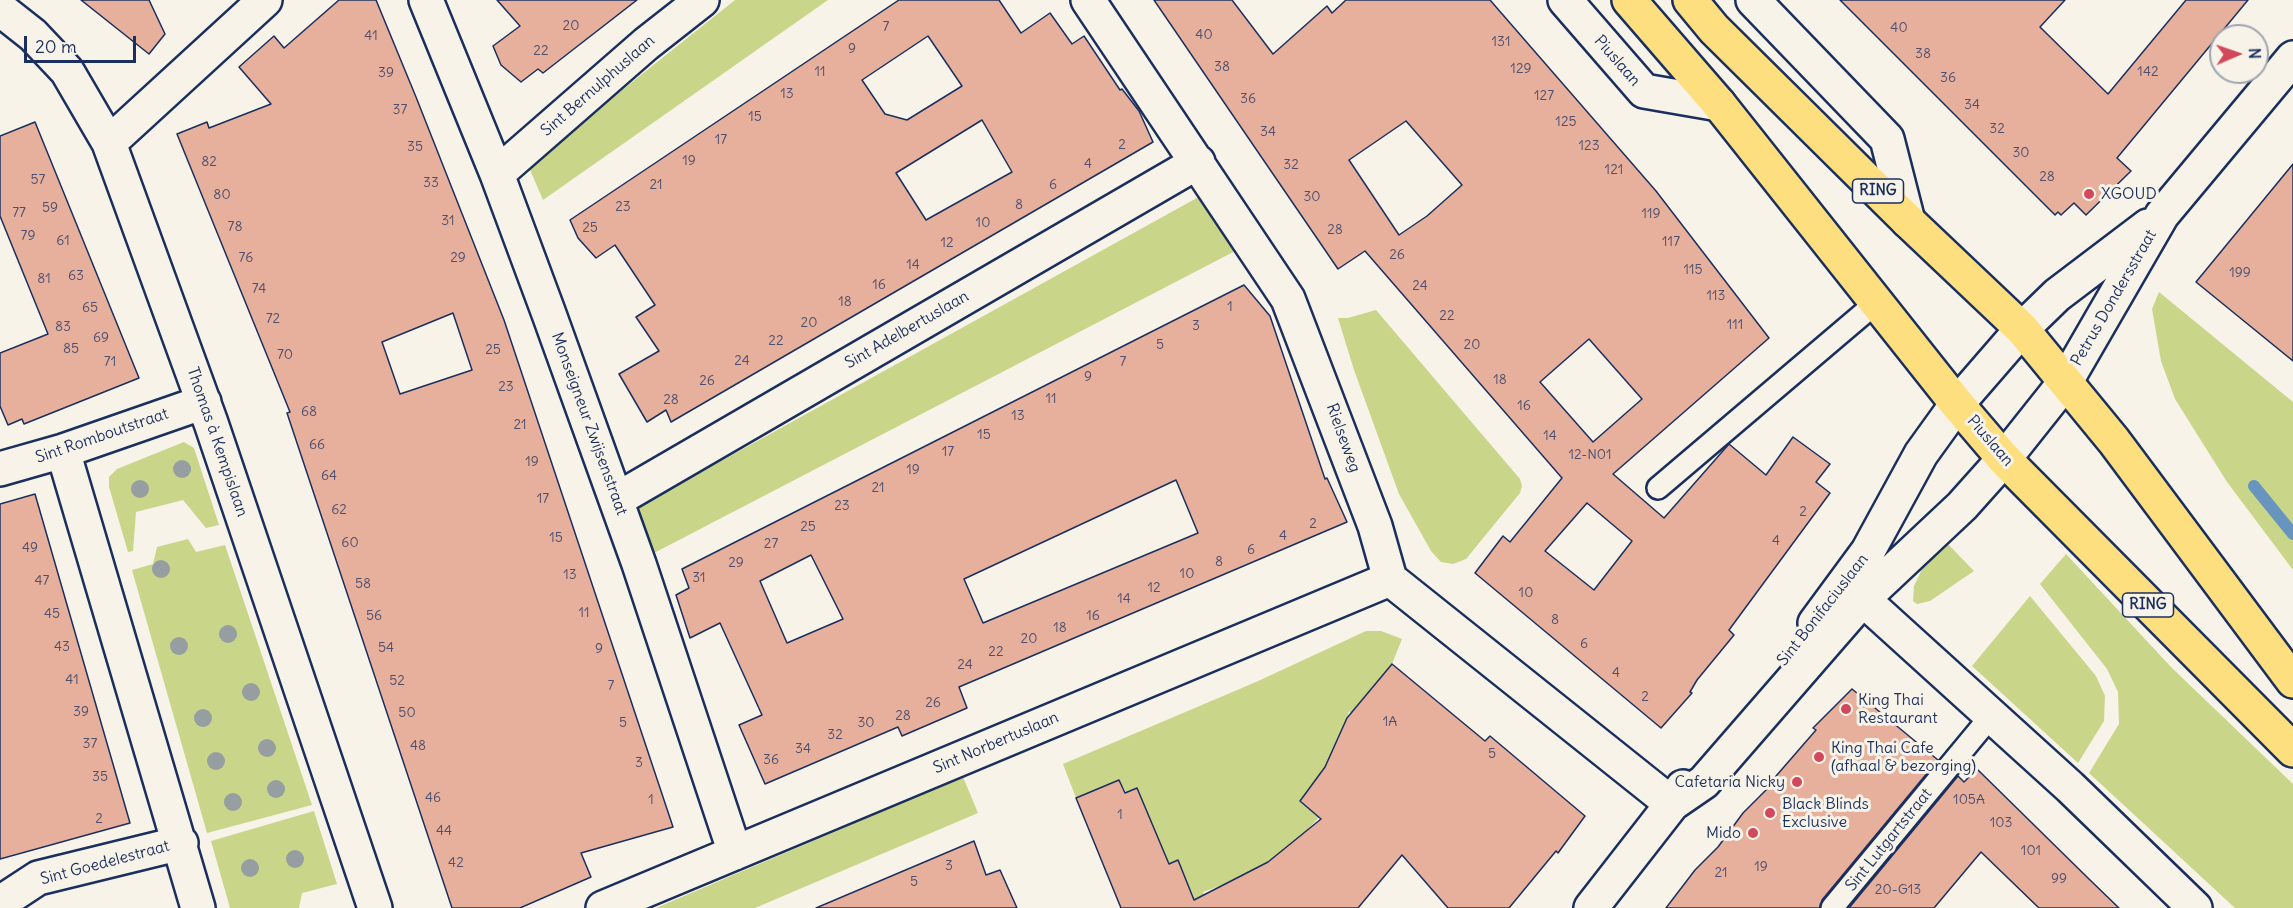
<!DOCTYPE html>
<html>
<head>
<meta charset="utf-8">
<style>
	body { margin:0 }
	#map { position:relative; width:2293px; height:908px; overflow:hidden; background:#f7f3e8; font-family:Delius,sans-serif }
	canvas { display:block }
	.north { position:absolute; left:2209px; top:24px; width:60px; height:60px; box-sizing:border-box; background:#f7f3e8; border:2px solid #9fa5b1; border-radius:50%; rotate:88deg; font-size:16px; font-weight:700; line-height:24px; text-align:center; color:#1b2f5e }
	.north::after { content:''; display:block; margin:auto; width:21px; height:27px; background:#d1495b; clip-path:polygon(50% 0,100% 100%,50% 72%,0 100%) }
	.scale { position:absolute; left:24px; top:36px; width:112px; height:27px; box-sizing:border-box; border:3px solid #1b2f5e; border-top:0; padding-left:8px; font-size:18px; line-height:21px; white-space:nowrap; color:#1b2f5e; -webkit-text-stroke:4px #f7f3e8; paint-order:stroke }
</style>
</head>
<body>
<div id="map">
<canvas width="2293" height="908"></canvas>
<div class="north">N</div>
<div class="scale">20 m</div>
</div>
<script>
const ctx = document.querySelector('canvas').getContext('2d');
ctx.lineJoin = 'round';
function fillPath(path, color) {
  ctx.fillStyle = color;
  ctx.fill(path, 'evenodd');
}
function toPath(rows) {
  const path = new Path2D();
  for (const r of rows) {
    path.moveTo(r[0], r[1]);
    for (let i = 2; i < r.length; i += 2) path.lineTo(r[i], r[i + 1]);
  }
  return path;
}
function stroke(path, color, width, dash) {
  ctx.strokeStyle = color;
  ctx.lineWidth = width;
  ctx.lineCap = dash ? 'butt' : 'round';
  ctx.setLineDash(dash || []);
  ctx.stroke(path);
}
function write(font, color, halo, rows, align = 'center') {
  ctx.font = font + ' Delius,sans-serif';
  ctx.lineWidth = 6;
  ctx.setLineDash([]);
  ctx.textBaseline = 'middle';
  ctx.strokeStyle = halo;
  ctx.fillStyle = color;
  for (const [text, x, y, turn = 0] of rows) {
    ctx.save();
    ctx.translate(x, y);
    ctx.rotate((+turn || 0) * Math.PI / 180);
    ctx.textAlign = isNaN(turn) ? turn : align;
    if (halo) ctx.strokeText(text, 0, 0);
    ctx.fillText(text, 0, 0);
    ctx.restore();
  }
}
fillPath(toPath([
	[735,0,828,0,543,200,528,165],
	[1204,194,1239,249,654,553,638,507],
	[2159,292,2293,402,2293,570,2227,482,2175,399,2161,361,2152,309],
	[1376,310,1520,479,1522,486,1520,493,1466,559,1453,564,1441,562,1431,551,1399,494,1354,370,1338,318,1348,318],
	[184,442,194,448,219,525,206,528,183,500,136,512,133,551,128,552,109,487,109,477,117,469],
	[188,539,196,552,225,545,312,805,207,833,132,570,153,564,157,547],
	[1947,543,1974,571,1930,601,1917,604,1913,601,1914,586,1923,567],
	[2066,554,2171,667,2293,784,2293,908,2235,908,2089,773,2119,724,2118,692,2107,669,2040,584],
	[2030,596,2096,676,2105,696,2104,721,2078,763,1972,666],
	[1366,631,1381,631,1402,639,1392,664,1351,714,1349,711,1320,816,1302,836,1268,862,1231,882,1203,892,1207,904,1198,907,1178,861,1169,864,1119,780,1076,798,1063,764,1256,682],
	[963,777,978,813,755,908,656,908],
	[314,811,337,884,302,893,299,908,230,908,211,841]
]), '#c9d689');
stroke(toPath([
	[2254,486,2293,534]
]), '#6895bd', 12);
const building = toPath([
	[81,0,149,0,165,34,149,54,81,0],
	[339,0,376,0,416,97,504,320,673,827,581,853,591,877,520,908,452,908,287,413,290,412,177,134,207,122,209,128,271,104,239,67,274,36,284,48,339,0],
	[453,313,472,370,400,394,382,342,453,313],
	[497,0,637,0,543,73,538,69,521,82,501,65,493,46,520,26,497,0],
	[899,0,999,0,1021,33,1050,13,1072,44,1084,36,1120,90,1122,89,1139,111,1153,142,671,422,666,410,647,422,619,374,659,351,636,317,655,305,615,245,596,258,578,238,570,220,899,0],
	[928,36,962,86,907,120,885,114,862,80,928,36],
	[982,120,1012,172,926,220,896,173,982,120],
	[1154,0,1232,0,1273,54,1327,6,1332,13,1346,0,1490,0,1656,191,1769,338,1613,474,1664,518,1729,444,1766,475,1793,437,1830,464,1816,482,1830,493,1729,630,1734,635,1697,680,1690,692,1692,693,1661,728,1475,573,1503,536,1510,542,1562,478,1365,251,1338,269,1154,0],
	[1406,121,1462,185,1427,216,1399,235,1349,160,1406,121],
	[1589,339,1642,399,1593,442,1540,382,1589,339],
	[1587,503,1632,541,1594,590,1545,551,1587,503],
	[1840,0,2065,0,2040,27,2108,94,2186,0,2248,0,2117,158,2131,171,2086,215,2074,203,2061,215,2058,212,2055,215,1840,0],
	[35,122,139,378,24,424,22,419,8,425,0,406,0,353,48,334,0,216,0,136,35,122],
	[2293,164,2293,361,2196,282,2293,164],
	[1244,285,1270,316,1325,479,1327,478,1347,522,959,687,967,708,902,736,898,727,765,784,739,725,762,715,720,623,690,638,676,595,689,588,682,569,1244,285],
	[1176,480,1198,533,983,623,964,579,1176,480],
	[811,555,843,619,787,643,760,581,811,555],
	[35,494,130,823,0,859,0,504,35,494],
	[1392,664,1485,741,1490,736,1585,816,1558,853,1556,851,1509,908,1448,908,1402,855,1358,908,1121,908,1076,798,1119,780,1125,793,1137,788,1169,864,1178,860,1194,900,1268,862,1321,819,1300,801,1325,767,1347,718,1392,664],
	[1852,689,1938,760,1822,900,1820,908,1666,908,1695,870,1718,847,1743,813,1772,784,1770,783,1816,730,1813,728,1852,689],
	[1977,769,2090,880,2119,908,2039,908,1981,852,1934,908,1849,908,1958,776,1964,782,1977,769],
	[974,841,986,875,1000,870,1017,908,816,908,974,841]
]);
fillPath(building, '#e7b09d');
stroke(building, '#1b2f5e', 1.5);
const service = toPath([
	[1658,488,1877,302],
	[1832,908,1991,716]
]);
const minor = toPath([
	[426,0,497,174,549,314,639,564,735,853],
	[1088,0,1288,299,1375,526,1390,579,1672,804],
	[1565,0,1644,91,1719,104],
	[1753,0,1887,139,1908,221],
	[0,9,33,35,67,71,109,143,211,423,375,908],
	[109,143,265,0],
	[497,174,646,44,702,0],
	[63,451,198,908],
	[0,469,63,451,204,402],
	[616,500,1198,162],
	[1845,583,2070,787,2195,908],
	[0,903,38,878,181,843],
	[603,908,1390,579]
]);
const tertiary = toPath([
	[1815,623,1868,551,1921,454,1957,404,2022,329,2057,295,2148,226],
	[1672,804,1704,782,1863,599,1962,506,2004,459,2066,381,2162,215,2293,58],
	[1591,908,1672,804,1683,787]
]);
const primary = toPath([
	[1629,0,1719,104,1957,404,2004,459,2293,750],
	[1690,0,1714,29,1908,221,2022,329,2114,441,2293,681]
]);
stroke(service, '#1b2f5e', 26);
stroke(minor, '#1b2f5e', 38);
stroke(tertiary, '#1b2f5e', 38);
stroke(primary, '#1b2f5e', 38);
stroke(service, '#f7f3e8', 21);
stroke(minor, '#f7f3e8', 33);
stroke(tertiary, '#f7f3e8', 33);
stroke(primary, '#fddf80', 33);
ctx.fillStyle = '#969ea2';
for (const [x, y] of [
	[182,469],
	[140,489],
	[161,569],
	[228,634],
	[179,646],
	[251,692],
	[203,718],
	[267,748],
	[216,761],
	[276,789],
	[233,802],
	[295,859],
	[250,868]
]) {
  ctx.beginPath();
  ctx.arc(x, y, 9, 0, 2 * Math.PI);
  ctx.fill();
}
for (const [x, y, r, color] of [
	[2089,194,6,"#d1495b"],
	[1846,709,6,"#d1495b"],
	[1819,757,6,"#d1495b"],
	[1797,782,6,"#d1495b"],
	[1770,813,6,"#d1495b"],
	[1753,833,6,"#d1495b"]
]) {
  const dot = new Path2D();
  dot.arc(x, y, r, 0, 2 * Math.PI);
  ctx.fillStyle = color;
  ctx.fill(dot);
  stroke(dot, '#f7f3e8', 2);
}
write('14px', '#4e4f6e', null, [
	["20",571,26],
	["7",886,27],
	["40",1899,28],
	["40",1204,35],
	["41",371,36],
	["131",1501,42],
	["9",852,49],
	["22",541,51],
	["38",1923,54],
	["38",1222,67],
	["129",1521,69],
	["11",820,72],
	["142",2148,72],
	["39",386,73],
	["36",1948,78],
	["13",787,94],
	["127",1544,96],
	["36",1248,99],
	["34",1972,105],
	["37",400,110],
	["15",755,117],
	["125",1566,122],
	["32",1997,129],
	["34",1268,132],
	["17",721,140],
	["2",1122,145],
	["123",1589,146],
	["35",415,147],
	["30",2021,153],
	["19",689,161],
	["82",209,162],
	["4",1088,164],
	["32",1291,165],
	["121",1614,170],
	["28",2047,177],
	["57",38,180],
	["33",431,183],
	["21",656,185],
	["6",1053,185],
	["80",222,195],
	["30",1312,197],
	["8",1019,205],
	["23",623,207],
	["59",50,208],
	["77",19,213],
	["119",1651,214],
	["31",448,221],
	["10",983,223],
	["78",235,227],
	["25",590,228],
	["28",1335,230],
	["79",28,236],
	["61",63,241],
	["117",1671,242],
	["12",947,243],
	["26",1397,255],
	["76",246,258],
	["29",458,258],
	["14",913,265],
	["115",1693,270],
	["199",2240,273],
	["63",76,276],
	["81",44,279],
	["16",879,285],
	["24",1420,286],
	["74",259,289],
	["113",1716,296],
	["18",845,302],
	["1",1230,307],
	["65",90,308],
	["22",1447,316],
	["72",273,319],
	["20",809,323],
	["111",1735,325],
	["3",1196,326],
	["83",63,327],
	["69",101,338],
	["22",776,341],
	["5",1160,345],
	["20",1472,345],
	["85",71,349],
	["25",493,350],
	["70",285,355],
	["24",742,361],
	["71",110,362],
	["7",1123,362],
	["9",1088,377],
	["18",1500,380],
	["26",707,381],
	["23",506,387],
	["11",1051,399],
	["28",671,400],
	["16",1524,406],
	["68",309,412],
	["13",1018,416],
	["21",520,425],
	["15",984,435],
	["14",1550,436],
	["66",317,445],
	["17",948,452],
	["12-N01",1590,455],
	["19",532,462],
	["19",913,470],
	["64",329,476],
	["21",878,488],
	["17",543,499],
	["23",842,506],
	["62",339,510],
	["2",1803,512],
	["2",1313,524],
	["25",808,527],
	["4",1283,536],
	["15",556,538],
	["4",1776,541],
	["60",350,543],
	["27",771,544],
	["49",30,548],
	["6",1251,550],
	["8",1219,562],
	["29",736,563],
	["10",1187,574],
	["13",570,575],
	["31",699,578],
	["47",42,581],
	["58",363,584],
	["12",1154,588],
	["10",1526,593],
	["14",1124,599],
	["11",584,613],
	["45",52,614],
	["56",374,616],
	["16",1093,616],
	["8",1555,620],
	["18",1060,628],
	["20",1029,639],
	["6",1584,644],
	["43",62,647],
	["54",386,648],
	["9",599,649],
	["22",996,652],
	["24",965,665],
	["4",1616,673],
	["41",72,680],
	["52",397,681],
	["7",611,686],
	["2",1645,697],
	["26",933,703],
	["39",81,712],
	["50",407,713],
	["28",903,716],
	["1A",1390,722],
	["5",623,723],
	["30",866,723],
	["32",835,735],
	["37",90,744],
	["48",418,746],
	["34",803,749],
	["5",1492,754],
	["36",771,760],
	["3",639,763],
	["35",100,777],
	["46",433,798],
	["1",651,800],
	["105A",1969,800],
	["1",1120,815],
	["2",99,819],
	["103",2001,823],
	["44",444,831],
	["101",2031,851],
	["42",456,863],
	["3",949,866],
	["19",1761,867],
	["21",1721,873],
	["99",2059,879],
	["5",914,882],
	["20-G13",1898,890]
]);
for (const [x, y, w] of [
	[1878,191,51],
	[2148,605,51]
]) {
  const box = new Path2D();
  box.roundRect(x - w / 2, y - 12, w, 24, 4.5);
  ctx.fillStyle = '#f7f3e8';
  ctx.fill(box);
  stroke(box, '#1b2f5e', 1.5);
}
write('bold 15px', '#1b2f5e', null, [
	["RING",1878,191],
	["RING",2148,605]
]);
write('16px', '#1b2f5e', '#f7f3e8', [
	["Piuslaan",1617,61,49],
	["Sint Bernulphuslaan",598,86,-41],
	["Petrus Dondersstraat",2114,298,-60],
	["Sint Adelbertuslaan",907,330,-30],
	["Monseigneur Zwijsenstraat",589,424,70],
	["Sint Romboutstraat",102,436,-19],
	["Rielseweg",1343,438,70],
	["Piuslaan",1990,441,49],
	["Thomas à Kempislaan",217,442,71],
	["Sint Bonifaciuslaan",1823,610,-52],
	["Sint Norbertuslaan",996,743,-23],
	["Sint Lutgartstraat",1889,840,-51],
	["Sint Goedelestraat",105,863,-15]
]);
write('16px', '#1b2f5e', '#f7f3e8', [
	["XGOUD",2101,194],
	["King Thai",1858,700],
	["Restaurant",1858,718],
	["King Thai Cafe",1831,748],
	["(afhaal & bezorging)",1831,766],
	["Cafetaria Nicky",1785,782,"right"],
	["Black Blinds",1782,804],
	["Exclusive",1782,822],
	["Mido",1741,833,"right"]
], 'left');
</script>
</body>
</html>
